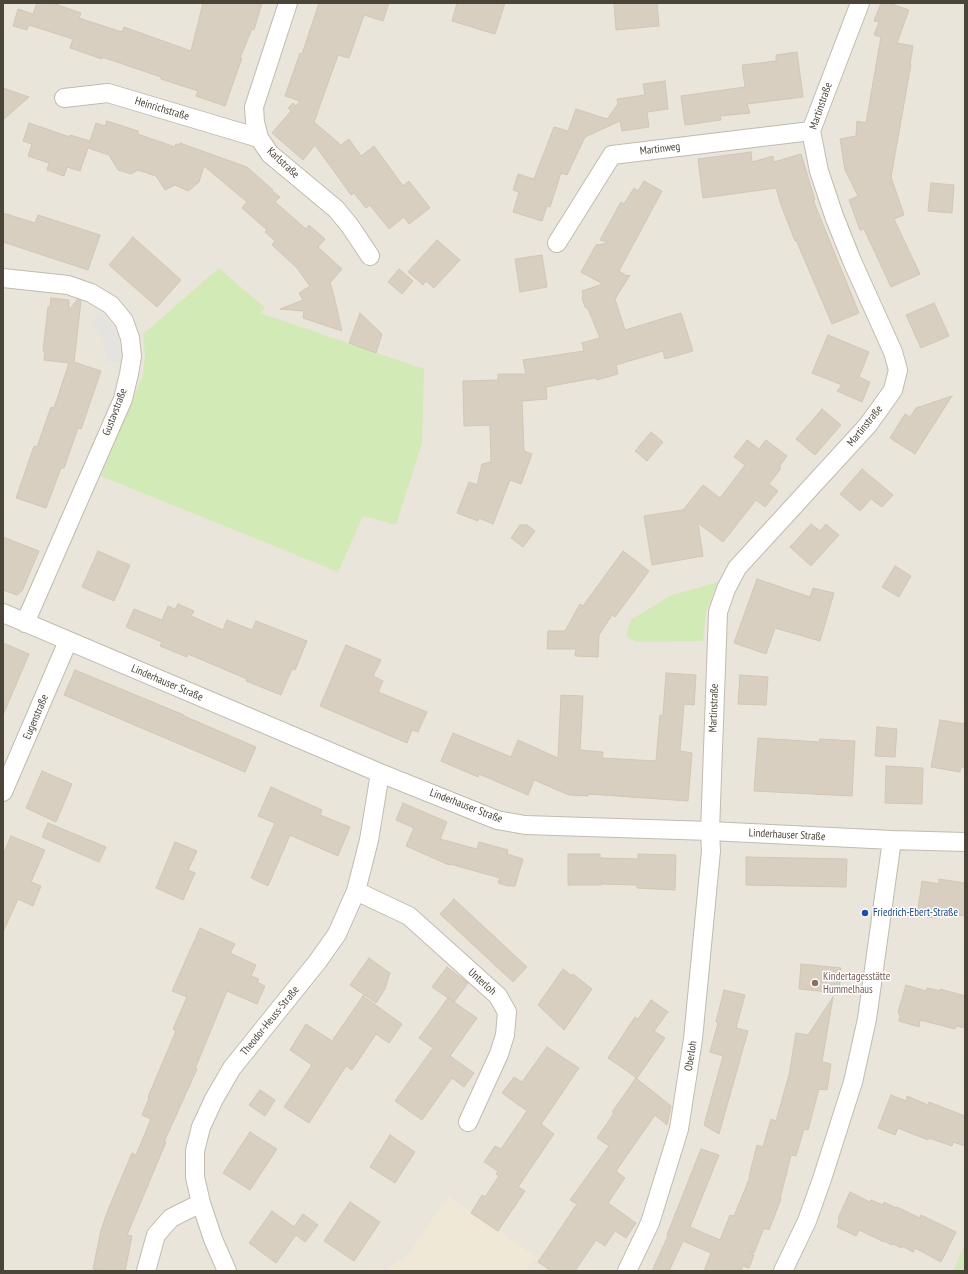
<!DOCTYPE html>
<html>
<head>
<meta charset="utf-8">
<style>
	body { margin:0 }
	#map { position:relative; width:968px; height:1274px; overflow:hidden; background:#f6f3ec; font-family:"PT Sans Narrow",sans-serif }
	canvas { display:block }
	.frame { position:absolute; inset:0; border:4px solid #4b4439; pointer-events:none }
</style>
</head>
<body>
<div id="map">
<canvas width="968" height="1274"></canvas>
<div class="frame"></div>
</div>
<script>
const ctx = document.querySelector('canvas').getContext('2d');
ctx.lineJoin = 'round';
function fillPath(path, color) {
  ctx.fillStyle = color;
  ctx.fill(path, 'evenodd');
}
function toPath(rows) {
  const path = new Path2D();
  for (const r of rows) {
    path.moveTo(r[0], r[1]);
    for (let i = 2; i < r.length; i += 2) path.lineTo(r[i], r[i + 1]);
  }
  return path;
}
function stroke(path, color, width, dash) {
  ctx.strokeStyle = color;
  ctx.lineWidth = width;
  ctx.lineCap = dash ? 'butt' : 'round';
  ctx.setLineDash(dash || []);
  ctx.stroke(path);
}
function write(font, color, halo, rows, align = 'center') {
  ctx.font = font + ' "PT Sans Narrow",sans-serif';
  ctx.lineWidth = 3;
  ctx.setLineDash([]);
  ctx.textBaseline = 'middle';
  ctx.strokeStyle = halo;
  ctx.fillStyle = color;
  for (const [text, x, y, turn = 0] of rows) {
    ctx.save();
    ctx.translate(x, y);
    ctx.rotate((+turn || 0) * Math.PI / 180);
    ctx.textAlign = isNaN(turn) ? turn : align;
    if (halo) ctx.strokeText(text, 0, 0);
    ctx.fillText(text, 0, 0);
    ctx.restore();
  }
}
fillPath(toPath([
	[3,3,965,3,965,1243,953,1271,3,1271]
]), '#eae5da');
fillPath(toPath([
	[448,1196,538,1258,524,1271,385,1271,408,1255]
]), '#efe8d6');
fillPath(toPath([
	[219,268,265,308,260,313,424,369,422,443,396,525,363,516,338,572,101,476,143,375,145,354,143,334],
	[718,582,706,612,703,641,636,642,626,636,631,620,669,596],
	[965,1243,965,1271,953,1271]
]), '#d2eab5');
fillPath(toPath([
	[100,312,110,322,117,334,121,348,122,363,107,362,106,351,103,341,98,332,91,324]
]), '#e5e3e0');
const building = toPath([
	[37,3,52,3,81,13,79,18,122,32,124,27,191,51,203,3,262,3,254,30,252,29,240,58,242,58,225,106,196,96,198,91,161,79,161,77,102,57,102,59,70,48,73,39,29,25,27,30,13,26,18,9,33,14,37,3],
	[319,3,389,3,383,21,364,15,349,58,338,55,314,122,341,145,349,139,361,156,374,146,403,186,409,181,430,208,409,224,404,217,389,229,370,205,366,208,354,193,351,195,315,145,303,160,272,133,291,111,288,108,293,103,296,106,300,101,285,96,300,53,302,54,319,3],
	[457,3,505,3,495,34,452,21,457,3],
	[614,3,657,3,659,26,616,30,614,3],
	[881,3,889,3,909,10,897,43,913,46,910,64,911,64,891,177,904,215,894,219,920,274,891,287,864,229,860,230,849,200,858,196,845,170,840,139,856,136,857,121,866,123,881,37,874,35,879,22,874,21,881,3],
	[797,52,803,97,747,104,750,113,720,116,721,120,685,125,681,96,745,87,742,65,776,61,776,55,797,52],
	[665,81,668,109,647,112,649,127,622,131,620,121,585,137,567,175,561,173,550,207,547,206,542,221,513,212,519,192,513,190,518,174,534,179,554,127,568,131,576,109,607,119,618,104,617,99,645,95,643,84,665,81],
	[3,88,29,97,3,120,3,88],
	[107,121,138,131,138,134,175,147,176,144,179,145,180,143,247,167,273,190,272,191,280,197,275,202,306,229,309,225,325,239,318,247,342,269,330,283,333,292,342,331,303,318,304,311,280,309,303,300,299,293,310,286,296,267,272,245,275,241,265,232,267,230,242,208,247,202,204,166,199,182,188,191,175,185,165,190,156,176,138,170,131,174,118,170,109,155,88,148,80,171,67,167,64,176,47,170,49,163,28,156,32,144,23,141,29,123,70,137,70,135,90,141,96,123,105,126,107,121],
	[751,152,752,162,773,156,774,162,801,154,815,200,813,200,859,313,832,324,796,240,795,241,781,205,776,188,703,198,698,159,751,152],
	[644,181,662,191,619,271,627,276,630,275,615,299,625,330,681,313,693,351,665,359,663,351,616,365,618,374,597,380,595,378,546,387,547,399,522,401,524,451,532,454,521,484,510,480,493,524,479,518,478,521,457,513,469,482,477,485,482,464,491,462,490,425,464,426,463,381,498,380,498,374,526,374,523,360,584,351,582,343,600,338,588,309,585,307,582,298,583,295,582,291,603,284,581,272,596,245,609,243,600,240,621,202,624,204,634,188,638,191,644,181],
	[931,183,954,185,952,213,928,211,931,183],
	[3,213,35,223,38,215,100,235,88,270,3,242,3,213],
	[133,237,181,280,157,307,109,265,133,237],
	[437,240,460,260,434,288,426,281,423,285,408,272,437,240],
	[542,255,547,287,520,292,515,259,542,255],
	[399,269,413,281,402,294,388,282,399,269],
	[51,298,69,300,69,310,78,299,81,301,74,362,101,371,81,429,78,428,64,468,61,468,46,508,16,498,34,446,37,447,51,407,54,408,69,363,44,360,45,351,43,351,48,307,50,307,51,298],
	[934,303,949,336,921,348,906,315,934,303],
	[360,313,382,334,376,353,349,343,360,313],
	[828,335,869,352,859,377,870,382,862,402,837,391,842,385,812,373,828,335],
	[952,396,915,454,890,438,905,414,910,417,916,408,952,396],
	[822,409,841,425,815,455,796,439,822,409],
	[651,432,663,442,647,461,635,451,651,432],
	[747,440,759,449,766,440,787,456,779,467,781,468,769,484,778,491,765,507,756,500,723,542,698,523,703,556,652,565,644,516,683,510,703,485,720,498,745,465,734,457,747,440],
	[862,469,893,495,882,507,871,499,860,511,840,494,862,469],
	[811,524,820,531,826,524,839,535,811,566,790,547,811,524],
	[520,525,527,525,535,531,523,547,511,538,520,525],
	[3,537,39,551,22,591,17,595,3,590,3,537],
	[98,551,130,565,114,601,82,587,98,551],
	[623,551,649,571,615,617,612,615,599,635,598,657,575,656,576,649,547,649,548,631,565,631,580,604,583,606,623,551],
	[895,566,911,576,899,597,882,587,895,566],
	[757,579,810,597,813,588,834,593,820,641,775,628,766,654,734,643,757,579],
	[178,604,194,611,191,616,223,630,227,620,252,630,256,621,307,641,295,670,292,669,281,695,246,681,247,679,188,654,187,657,160,646,162,642,126,627,134,609,162,620,168,606,175,609,178,604],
	[3,643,29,654,3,715,3,643],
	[346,645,381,660,373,676,383,681,378,692,427,712,418,732,412,730,407,743,320,706,346,645],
	[75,670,184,715,184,716,256,747,245,772,64,695,75,670],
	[666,673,696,675,694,705,684,704,680,751,692,753,688,801,588,794,588,796,569,795,534,780,528,795,479,774,478,777,441,761,453,733,511,757,518,740,558,758,561,695,583,696,580,750,603,752,602,758,656,761,660,715,663,715,666,673],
	[740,675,768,677,766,705,738,704,740,675],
	[940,720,965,724,965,767,961,767,960,772,931,767,940,720],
	[877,727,897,729,895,757,875,756,877,727],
	[758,738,819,742,820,739,855,741,852,796,754,791,758,738],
	[886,766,923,768,922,804,885,803,886,766],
	[42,771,72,784,56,822,26,808,42,771],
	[271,787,322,810,320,815,350,827,338,856,290,835,268,886,251,878,275,823,258,816,271,787],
	[403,803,447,822,440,839,477,849,479,842,508,850,507,854,523,859,515,886,508,886,498,883,500,878,450,864,449,865,406,846,414,828,396,820,403,803],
	[48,823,106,847,99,862,42,837,48,823],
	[11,836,45,850,31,882,41,886,33,906,18,899,3,932,3,855,11,836],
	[175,842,197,851,188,870,195,873,183,900,156,888,175,842],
	[568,854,600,854,600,858,638,859,638,854,676,855,675,890,637,888,637,885,601,884,601,885,568,885,568,854],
	[746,857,847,859,846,887,746,885,746,857],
	[939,879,965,883,965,916,937,912,936,918,917,916,922,881,939,884,939,879],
	[454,899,527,967,513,982,440,914,454,899],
	[200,928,235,944,230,953,256,965,251,976,259,979,257,982,265,986,257,1004,227,991,195,1069,197,1069,164,1142,166,1142,127,1235,132,1236,125,1271,104,1271,93,1269,101,1230,108,1210,132,1153,136,1155,151,1119,142,1115,149,1098,148,1097,176,1031,173,1029,187,997,172,991,200,928],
	[369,958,390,973,385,989,376,1003,350,985,369,958],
	[801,964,841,968,839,993,799,989,801,964],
	[447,967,468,983,454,1002,432,987,447,967],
	[563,969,572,976,573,974,592,989,564,1030,538,1005,563,969],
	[906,985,926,991,927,988,940,991,940,989,965,996,965,1028,956,1026,955,1029,920,1020,919,1027,899,1021,900,1016,898,1012,906,985],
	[724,990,745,995,736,1028,748,1031,719,1134,704,1125,723,1056,710,1052,718,1023,716,1022,724,990],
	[363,996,402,1024,389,1043,376,1034,352,1070,346,1066,309,1123,284,1107,312,1065,290,1050,306,1024,332,1041,363,996],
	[833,997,822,1062,831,1064,827,1090,819,1089,808,1130,804,1129,796,1156,791,1155,780,1199,781,1199,769,1230,764,1228,754,1253,749,1251,749,1252,754,1255,749,1268,743,1266,741,1271,704,1271,711,1253,683,1241,669,1271,652,1271,668,1236,667,1235,701,1149,719,1155,690,1227,720,1240,730,1215,734,1216,750,1177,749,1177,757,1145,763,1147,771,1119,776,1121,789,1075,796,1033,808,1035,833,997],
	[448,998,477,1018,450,1056,474,1073,464,1087,452,1078,422,1120,395,1101,433,1048,419,1038,448,998],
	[651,1000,668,1012,654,1031,665,1038,637,1078,608,1058,635,1017,638,1019,651,1000],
	[547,1047,579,1068,541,1124,554,1134,518,1187,525,1191,498,1231,471,1213,482,1195,485,1197,499,1176,496,1174,498,1171,484,1162,495,1146,501,1149,527,1111,502,1093,514,1077,522,1082,547,1047],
	[636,1078,671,1106,667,1125,655,1115,616,1171,625,1178,608,1203,636,1223,626,1238,615,1231,605,1246,596,1240,575,1271,551,1271,538,1262,577,1204,570,1200,609,1146,597,1138,614,1113,612,1112,636,1078],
	[260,1090,275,1100,265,1116,249,1105,260,1090],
	[891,1095,906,1101,907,1096,928,1105,929,1102,965,1116,965,1146,953,1142,952,1146,929,1138,928,1140,898,1128,895,1135,878,1128,891,1095],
	[250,1132,277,1149,250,1190,223,1173,250,1132],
	[390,1135,415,1152,395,1183,370,1167,390,1135],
	[850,1192,870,1202,871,1200,883,1205,884,1202,896,1208,897,1207,920,1218,921,1215,956,1232,941,1262,915,1248,913,1252,902,1246,902,1248,893,1244,892,1245,884,1241,884,1242,859,1230,856,1236,837,1227,839,1222,838,1218,850,1192],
	[350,1202,380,1222,354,1261,324,1241,350,1202],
	[272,1211,294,1227,303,1214,318,1225,305,1242,296,1235,276,1263,249,1243,272,1211]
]);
fillPath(building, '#d8cfc1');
stroke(building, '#d3c7b4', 1);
const street = toPath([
	[288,3,254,107,255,122,259,138,270,154,336,209,350,226,370,256],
	[64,98,108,93,259,138],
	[557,243,612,155,811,131],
	[3,278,68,285,91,293,111,305,124,321,130,338,132,356,129,374,123,399,25,623],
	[3,613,380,773,497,820,525,825,710,831,892,840,965,842],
	[3,792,68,641],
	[356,891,409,916,498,996,507,1012,505,1035,499,1054,468,1122],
	[146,1271,156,1235,171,1218,201,1203],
	[227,1271,213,1239,201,1203,195,1177,195,1151,201,1127,214,1099,232,1068,318,961,337,934,356,891,369,840,380,773],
	[627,1271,650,1223,679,1129,693,1039,711,851,710,831,718,612,726,589,737,568,868,425,893,390,898,370,893,352,852,261,834,216,819,171,811,131,860,3],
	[783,1271,807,1221,822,1179,853,1082,867,1019,892,840]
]);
stroke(street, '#c2bbae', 20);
stroke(street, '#fff', 18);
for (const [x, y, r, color] of [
	[865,913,4,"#1a4fb4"],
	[815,983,4,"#8d6e63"]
]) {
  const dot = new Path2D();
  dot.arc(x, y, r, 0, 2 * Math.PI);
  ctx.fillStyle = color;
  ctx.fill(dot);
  stroke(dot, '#fff', 1.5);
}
write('11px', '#4b4439', '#fff', [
	["Martinstraße",821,106,-71],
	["Heinrichstraße",162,109,17],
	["Martinweg",660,149,-7],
	["Karlstraße",283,163,43],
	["Gustavstraße",115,412,-69],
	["Martinstraße",865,426,-51],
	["Linderhauser Straße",167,683,23],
	["Martinstraße",714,708,-88],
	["Eugenstraße",36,717,-67],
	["Linderhauser Straße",466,806,21],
	["Linderhauser Straße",787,835,3],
	["Unterloh",482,982,42],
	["Theodor-Heuss-Straße",270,1021,-51],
	["Oberloh",691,1056,-81]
]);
write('11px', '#164399', '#fff', [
	["Friedrich-Ebert-Straße",873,913]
], 'left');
write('11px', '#785e54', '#fff', [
	["Kindertagesstätte",823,977],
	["Hummelhaus",823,990]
], 'left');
</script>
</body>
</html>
